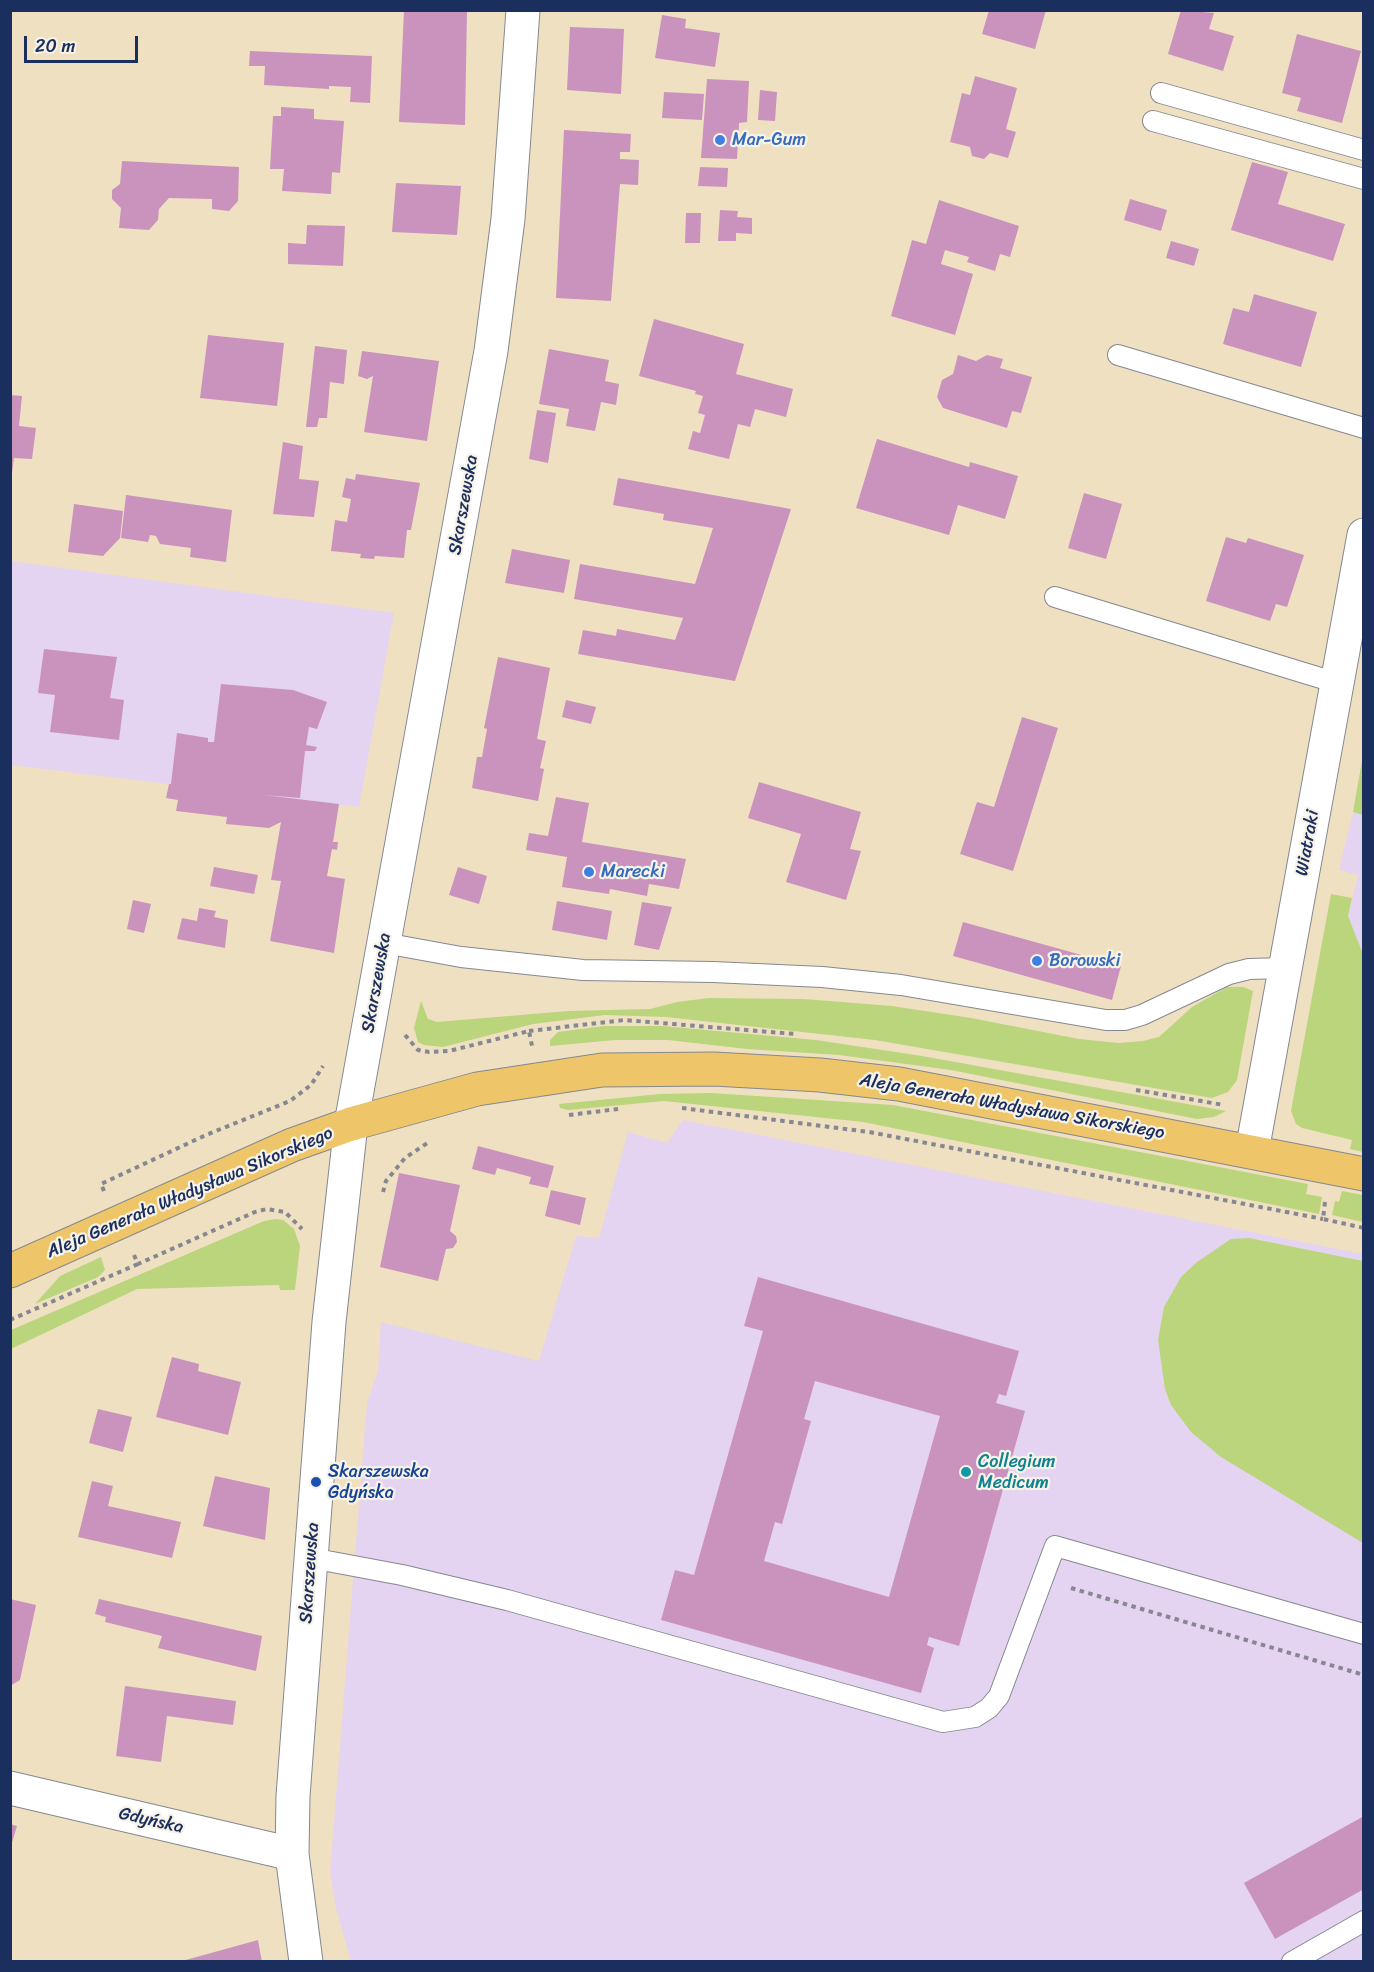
<!DOCTYPE html>
<html>
<head>
<meta charset="utf-8">
<style>
	body { margin:0 }
	#map { position:relative; width:1374px; height:1972px; overflow:hidden; background:#efe0c2; font-family:Sriracha,sans-serif }
	canvas { display:block }
	.frame { position:absolute; inset:0; border:12px solid #1b2f5e; pointer-events:none }
	.scale { position:absolute; left:24px; top:36px; width:114px; height:27px; box-sizing:border-box; border:3px solid #1b2f5e; border-top:0; padding-left:8px; font-size:18px; line-height:21px; white-space:nowrap; color:#1b2f5e; -webkit-text-stroke:4px #f7f3e8; paint-order:stroke }
</style>
</head>
<body>
<div id="map">
<canvas width="1374" height="1972"></canvas>
<div class="frame"></div>
<div class="scale">20 m</div>
</div>
<script>
const ctx = document.querySelector('canvas').getContext('2d');
ctx.lineJoin = 'round';
function fillPath(path, color) {
  ctx.fillStyle = color;
  ctx.fill(path, 'evenodd');
}
function toPath(rows) {
  const path = new Path2D();
  for (const r of rows) {
    path.moveTo(r[0], r[1]);
    for (let i = 2; i < r.length; i += 2) path.lineTo(r[i], r[i + 1]);
  }
  return path;
}
function stroke(path, color, width, dash) {
  ctx.strokeStyle = color;
  ctx.lineWidth = width;
  ctx.lineCap = dash ? 'butt' : 'round';
  ctx.setLineDash(dash || []);
  ctx.stroke(path);
}
function write(font, color, halo, rows, align = 'center') {
  ctx.font = font + ' Sriracha,sans-serif';
  ctx.lineWidth = 4.5;
  ctx.setLineDash([]);
  ctx.textBaseline = 'middle';
  ctx.strokeStyle = halo;
  ctx.fillStyle = color;
  for (const [text, x, y, turn = 0] of rows) {
    ctx.save();
    ctx.translate(x, y);
    ctx.rotate((+turn || 0) * Math.PI / 180);
    ctx.textAlign = isNaN(turn) ? turn : align;
    if (halo) ctx.strokeText(text, 0, 0);
    ctx.fillText(text, 0, 0);
    ctx.restore();
  }
}
fillPath(toPath([
	[11,561,394,613,359,807,11,765],
	[1353,812,1363,815,1363,954,1348,916,1358,875,1339,870],
	[683,1120,1363,1254,1363,1961,351,1961,336,1908,330,1873,367,1403,378,1371,381,1322,539,1361,576,1236,599,1238,628,1132,667,1143]
]), '#e4d3f1');
fillPath(toPath([
	[1363,755,1363,815,1353,812],
	[1331,894,1352,898,1348,916,1363,954,1363,1152,1350,1149,1352,1140,1302,1128,1296,1124,1291,1111],
	[1227,987,1243,987,1253,991,1237,1080,1228,1092,1212,1098,875,1040,666,1017,605,1015,533,1024,443,1047,424,1045,418,1042,414,1028,421,1001,428,1019,437,1022,568,1011,650,1009,677,1002,709,998,804,999,892,1006,971,1018,1079,1039,1119,1043,1143,1041,1159,1037,1192,1007],
	[604,1026,662,1026,816,1040,922,1056,1226,1111,1214,1117,1197,1119,951,1070,839,1055,747,1049,668,1040,615,1040,550,1046,550,1040,558,1032],
	[711,1093,893,1105,1308,1184,1306,1194,1322,1197,1319,1214,863,1122,664,1101,568,1110,560,1108,559,1104,660,1094],
	[1342,1191,1363,1195,1363,1222,1332,1215,1335,1201,1339,1202],
	[276,1219,283,1220,294,1229,300,1246,295,1290,280,1290,279,1285,137,1289,11,1349,11,1330,264,1221],
	[1249,1238,1363,1261,1363,1543,1221,1457,1191,1432,1171,1405,1165,1389,1158,1340,1164,1307,1181,1277,1197,1262,1231,1239],
	[101,1257,105,1270,98,1277,35,1304,60,1276]
]), '#bad57b');
fillPath(toPath([
	[404,10,467,10,465,125,399,122],
	[989,10,1046,10,1035,49,982,34],
	[1181,10,1214,13,1209,29,1234,36,1223,71,1168,54],
	[662,15,686,19,685,28,720,33,715,67,655,58],
	[570,27,624,29,621,94,567,90],
	[1297,34,1361,51,1342,123,1297,111,1301,98,1282,93],
	[250,51,372,56,370,103,350,102,351,87,329,86,329,89,264,85,265,66,249,66],
	[975,76,1017,88,1006,129,1016,132,1008,158,990,153,984,159,972,156,970,147,950,142,962,93,970,95],
	[707,79,749,81,747,122,739,123,737,159,701,158],
	[760,90,777,92,775,121,758,120],
	[664,92,704,94,702,120,662,118],
	[281,107,314,109,314,119,344,121,340,173,332,172,331,194,282,191,284,169,270,169,273,116,281,116],
	[564,130,631,134,630,152,620,152,620,159,639,160,638,185,620,184,611,301,556,298],
	[122,161,239,167,238,201,229,211,212,209,212,199,169,198,159,209,158,220,149,230,119,228,121,208,112,199,112,190,120,184],
	[1252,162,1288,172,1278,204,1345,224,1333,261,1231,230],
	[700,167,728,168,727,187,698,186],
	[396,183,461,186,457,235,392,232],
	[1130,199,1167,210,1161,231,1124,220],
	[939,200,1019,226,1010,257,1000,254,995,271,967,262,969,257,945,250,941,264,973,274,955,335,891,316,912,240,926,244],
	[720,210,738,211,737,217,752,218,752,234,736,233,736,241,718,241],
	[686,213,701,213,700,243,685,243],
	[307,225,345,226,343,266,288,264,288,243,306,244],
	[1171,241,1199,249,1194,266,1166,258],
	[1254,294,1317,312,1301,367,1223,344,1233,308,1249,312],
	[654,319,744,344,736,374,793,389,786,417,755,409,750,427,738,424,729,459,688,449,693,431,700,433,705,415,698,413,703,396,695,394,696,391,639,376],
	[208,335,284,343,277,406,200,398],
	[315,346,347,350,344,384,330,382,327,418,319,418,317,427,306,427],
	[549,349,609,360,605,381,619,384,616,405,601,402,595,431,566,426,569,409,539,404],
	[362,351,439,361,427,441,364,432,373,376,367,379,358,376],
	[958,355,976,361,987,355,1003,359,1000,368,1032,377,1021,413,1012,411,1007,428,943,408,937,397,942,380,953,374],
	[10,395,22,396,19,426,36,428,32,459,14,458,12,473],
	[537,410,556,413,548,463,529,459],
	[877,439,969,467,970,462,1018,476,1005,519,958,505,949,535,856,508],
	[283,442,303,446,299,479,319,481,314,517,273,514],
	[356,474,420,483,411,530,407,530,404,558,375,556,374,559,360,558,361,554,331,551,335,520,347,522,351,499,342,497,346,478,355,480],
	[618,478,791,509,735,681,578,654,583,630,616,636,617,629,675,640,683,618,574,599,580,564,695,584,713,528,663,520,664,514,613,505],
	[1084,493,1122,504,1106,559,1068,548],
	[126,495,232,510,226,562,190,557,191,548,160,544,156,536,150,535,148,542,121,538],
	[74,504,123,511,120,538,103,556,68,552],
	[1226,537,1246,543,1248,538,1304,555,1287,607,1276,604,1270,621,1206,601],
	[512,549,570,560,564,593,505,583],
	[44,649,117,657,110,698,124,700,119,740,50,732,55,695,38,693],
	[498,657,550,668,537,739,546,741,540,768,544,769,538,801,472,788,477,757,482,757,487,729,484,728],
	[221,684,293,690,327,702,317,729,309,727,306,745,317,747,315,751,305,751,300,798,264,795,339,804,333,842,338,842,337,850,332,849,327,876,345,879,334,953,270,941,281,881,271,880,281,822,269,828,226,824,227,817,176,811,178,800,166,798,169,784,171,784,177,733,208,738,208,742,214,742],
	[566,700,596,707,591,724,562,717],
	[1022,717,1058,728,1013,871,960,854,977,802,994,807],
	[759,782,861,812,850,849,861,851,846,900,786,882,801,834,748,818],
	[556,797,589,803,582,842,686,859,679,889,649,884,647,896,610,889,609,894,562,887,567,857,526,850,529,833,548,836],
	[214,867,258,875,254,894,210,886],
	[458,867,487,876,479,904,449,895],
	[133,900,151,904,144,933,127,929],
	[557,901,612,911,607,940,552,930],
	[642,902,672,907,659,950,634,945],
	[199,908,216,911,214,917,228,920,225,948,177,939,182,918,197,921],
	[963,922,1121,966,1112,1000,953,956],
	[478,1146,554,1166,548,1188,529,1184,531,1177,497,1168,495,1175,472,1169],
	[399,1173,460,1185,450,1231,456,1236,457,1242,453,1248,446,1249,438,1281,380,1267],
	[551,1190,586,1198,580,1225,545,1216],
	[758,1277,1019,1351,1006,1396,999,1394,996,1403,1025,1411,959,1646,929,1637,927,1645,934,1648,921,1693,661,1620,675,1570,694,1575,763,1331,744,1326],
	[815,1381,940,1416,889,1597,764,1561,775,1522,782,1524,811,1421,804,1419],
	[172,1357,199,1364,198,1371,241,1382,228,1435,156,1417],
	[98,1409,132,1417,123,1452,89,1443],
	[215,1476,270,1488,265,1540,203,1526],
	[92,1481,113,1486,108,1506,181,1522,172,1558,78,1537],
	[10,1599,36,1605,20,1680,10,1686],
	[99,1599,262,1636,256,1671,158,1648,162,1636,105,1622,106,1617,95,1614],
	[125,1686,236,1701,233,1725,167,1716,161,1762,116,1756],
	[1364,1816,1364,1889,1275,1939,1244,1883],
	[10,1824,17,1826,11,1846,10,1846],
	[258,1940,262,1962,182,1962,182,1961]
]), '#ca93bd');
const service = toPath([
	[1161,93,1364,150],
	[1153,121,1364,179],
	[1118,355,1364,428],
	[1055,597,1337,683],
	[384,943,461,957,583,970,713,972,822,977,901,985,1106,1020,1125,1020,1142,1015,1229,974,1249,969,1285,968],
	[311,1558,402,1575,507,1600,943,1722,975,1717,989,1708,999,1696,1055,1546,1364,1634],
	[1292,1962,1364,1921]
]);
const minor = toPath([
	[1252,1151,1364,535],
	[10,1788,292,1854],
	[306,1962,292,1854,293,1796,329,1322,351,1124]
]);
const tertiary = toPath([
	[351,1124,491,351,508,219,523,10]
]);
const primary = toPath([
	[10,1271,292,1145,351,1124,477,1089,602,1070,714,1069,820,1075,899,1084,1364,1174]
]);
stroke(service, '#858890', 22);
stroke(minor, '#858890', 35);
stroke(tertiary, '#858890', 35);
stroke(primary, '#858890', 35);
stroke(toPath([
	[529,1031,624,1020,795,1034],
	[405,1035,418,1050,429,1052,449,1051,529,1031,532,1046],
	[1136,1090,1224,1105],
	[682,1108,869,1132,1323,1219],
	[569,1115,618,1109],
	[104,1191,101,1184,206,1135,290,1101,311,1085,323,1066],
	[383,1192,386,1181,405,1158,429,1142],
	[1325,1202,1323,1219,1364,1228],
	[134,1255,138,1264,255,1212,267,1209,285,1212,302,1229],
	[10,1320,138,1264],
	[1071,1588,1364,1675]
]), '#858890', 4, [4.5, 4.5]);
stroke(service, '#fff', 20);
stroke(minor, '#fff', 33);
stroke(tertiary, '#fff', 33);
stroke(primary, '#eec569', 33);
for (const [x, y, r, color] of [
	[720,140,6,"#3f7fe0"],
	[589,872,6,"#3f7fe0"],
	[1037,961,6,"#3f7fe0"],
	[966,1472,6,"#0f9aa8"],
	[316,1482,6,"#1a4fb4"]
]) {
  const dot = new Path2D();
  dot.arc(x, y, r, 0, 2 * Math.PI);
  ctx.fillStyle = color;
  ctx.fill(dot);
  stroke(dot, '#f7f3e8', 2);
}
write('18px', '#366cbe', '#f7f3e8', [
	["Mar-Gum",732,140],
	["Marecki",601,872],
	["Borowski",1049,961]
], 'left');
write('18px', '#1b2f5e', '#f7f3e8', [
	["Skarszewska",464,505,-80],
	["Wiatraki",1308,843,-80],
	["Skarszewska",377,983,-80],
	["Aleja Generała Władysława Sikorskiego",1012,1107,10],
	["Aleja Generała Władysława Sikorskiego",190,1193,-23],
	["Skarszewska",310,1573,-86],
	["Gdyńska",151,1821,13]
]);
write('18px', '#0d838f', '#f7f3e8', [
	["Collegium",978,1462],
	["Medicum",978,1483]
], 'left');
write('18px', '#164399', '#f7f3e8', [
	["Skarszewska",328,1472],
	["Gdyńska",328,1493]
], 'left');
</script>
</body>
</html>
